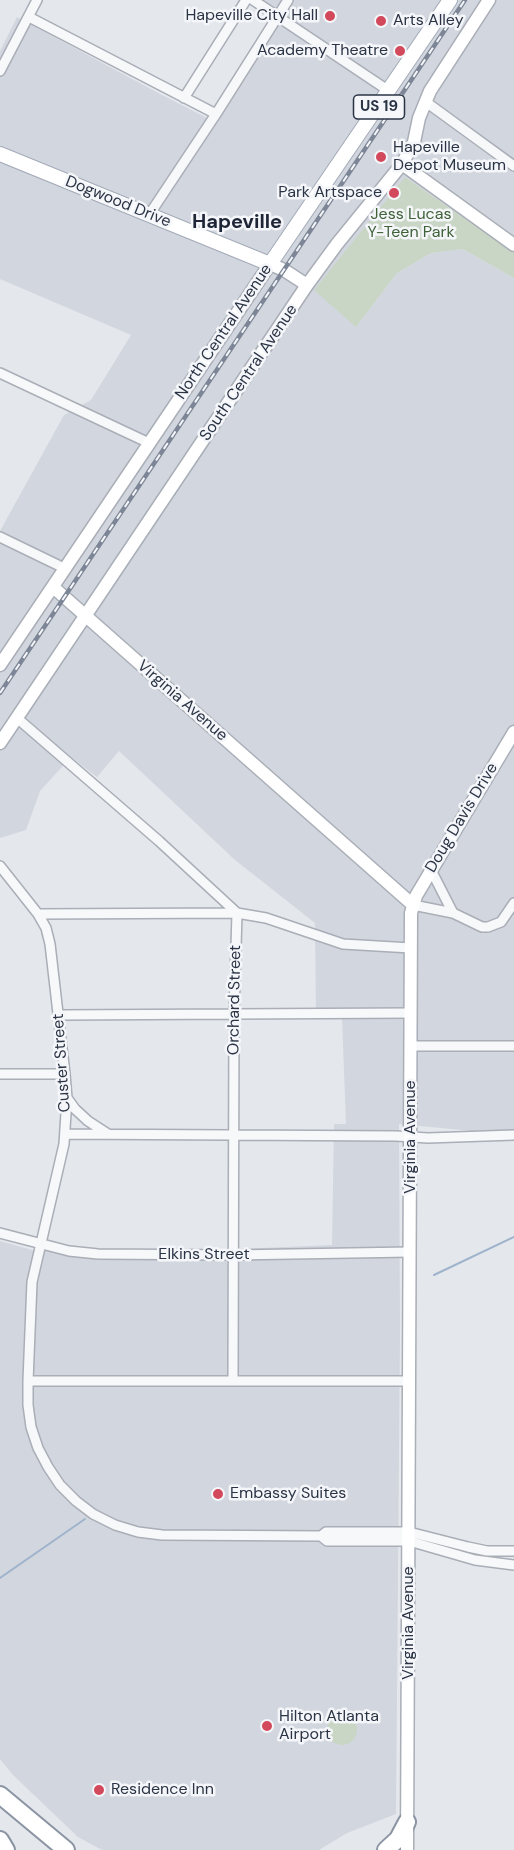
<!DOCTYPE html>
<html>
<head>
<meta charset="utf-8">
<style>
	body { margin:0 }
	canvas { display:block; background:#e4e7ec }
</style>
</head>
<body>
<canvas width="514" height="1850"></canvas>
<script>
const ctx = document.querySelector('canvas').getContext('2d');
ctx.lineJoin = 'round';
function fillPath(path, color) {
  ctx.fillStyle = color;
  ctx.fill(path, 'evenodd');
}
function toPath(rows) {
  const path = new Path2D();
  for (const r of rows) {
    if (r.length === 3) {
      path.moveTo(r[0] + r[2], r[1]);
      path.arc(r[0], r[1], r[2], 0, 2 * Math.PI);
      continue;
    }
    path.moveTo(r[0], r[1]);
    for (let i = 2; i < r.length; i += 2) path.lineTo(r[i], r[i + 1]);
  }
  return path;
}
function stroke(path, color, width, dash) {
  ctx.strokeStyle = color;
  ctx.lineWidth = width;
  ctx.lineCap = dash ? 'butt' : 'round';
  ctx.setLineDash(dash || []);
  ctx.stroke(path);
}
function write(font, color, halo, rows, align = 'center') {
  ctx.font = font + ' "DM Sans",sans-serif';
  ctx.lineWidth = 5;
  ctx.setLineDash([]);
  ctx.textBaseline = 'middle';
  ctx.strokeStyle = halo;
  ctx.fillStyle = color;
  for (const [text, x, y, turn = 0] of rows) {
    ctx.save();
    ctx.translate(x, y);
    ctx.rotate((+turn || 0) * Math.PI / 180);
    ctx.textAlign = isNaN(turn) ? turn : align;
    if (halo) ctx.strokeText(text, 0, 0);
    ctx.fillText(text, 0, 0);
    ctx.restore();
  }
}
fillPath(toPath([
	[255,0,514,0,514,253,405,177,356,327,397,273,431,253,463,249,514,278,514,1135,399,1124,400,1334,396,1814,347,1833,319,1850,102,1850,78,1837,13,1775,0,1759,0,1241,32,1250,145,1253,332,1245,334,1124,346,1124,342,1017,316,1017,315,923,235,860,119,751,97,777,71,757,40,791,26,830,0,838,0,531,64,415,91,400,131,335,0,279,0,51,17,17,160,94,209,119,274,18]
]), '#d2d6de');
fillPath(toPath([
	[405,177,514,253,514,278,463,249,431,253,397,273,356,327,314,290],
	[342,1730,15]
]), '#c9d6c5');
stroke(toPath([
	[434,1275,514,1237],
	[0,1578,85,1519]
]), '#9fb4cc', 2);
const street = toPath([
	[253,0,389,91],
	[29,17,216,114],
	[0,71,37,0],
	[184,98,246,0],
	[426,102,514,166],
	[149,215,216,114,288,0],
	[0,373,149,443],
	[0,537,64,568],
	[17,718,159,841,237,913,234,1014,233,1381],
	[0,866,38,914,46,928,50,944,65,1074,67,1098,64,1144,32,1282,28,1381,28,1405,31,1427,38,1448,48,1467,60,1485,76,1501,93,1514,115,1525,138,1532,162,1535,321,1536,327,1541,409,1541,475,1560,514,1565],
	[431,870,453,913],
	[413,905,453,913,482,927,488,927,501,922,514,903],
	[38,914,237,913,266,918,343,944,411,948],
	[59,1015,411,1013],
	[411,1046,514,1046],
	[0,1074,65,1074],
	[67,1098,75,1109,88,1121,108,1134],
	[66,1134,396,1136,428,1138,514,1135],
	[0,1233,69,1251,98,1254,233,1255,410,1252],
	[28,1381,410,1381],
	[321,1536,326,1532,409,1532,468,1547,487,1551,514,1551]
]);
const secondary = toPath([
	[402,164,514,245],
	[53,587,413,905],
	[0,665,270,264,284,270,307,285],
	[0,743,307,285,337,244,402,164,414,142,419,118,430,91,489,0],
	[407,1850,411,913,416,896,514,732]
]);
const primary = toPath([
	[0,154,270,264,450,0]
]);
const highway = toPath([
	[0,1795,66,1850],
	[0,1840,6,1850],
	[386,1850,398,1839,407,1822]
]);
stroke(street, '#a9aeb7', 12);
stroke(secondary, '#a9aeb7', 15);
stroke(primary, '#a3abb8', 16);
stroke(highway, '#8b94a3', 20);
stroke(street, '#f7f8fa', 9);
stroke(secondary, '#fff', 12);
stroke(primary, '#fff', 14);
stroke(highway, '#fff', 16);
const rail = toPath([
	[0,693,465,0]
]);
stroke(rail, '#7d8696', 4.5);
stroke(rail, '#f4f6f9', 2, [7]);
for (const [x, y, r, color] of [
	[330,16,6,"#d1495b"],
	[381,21,6,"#d1495b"],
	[400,51,6,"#d1495b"],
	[381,157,6,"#d1495b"],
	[394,193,6,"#d1495b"],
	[218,1494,6,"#d1495b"],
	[267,1726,6,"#d1495b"],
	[99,1790,6,"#d1495b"]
]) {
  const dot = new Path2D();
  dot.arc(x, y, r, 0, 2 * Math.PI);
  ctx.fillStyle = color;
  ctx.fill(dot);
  stroke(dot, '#f4f6f9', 2);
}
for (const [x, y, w] of [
	[379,107,51]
]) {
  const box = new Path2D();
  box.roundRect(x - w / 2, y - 12, w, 24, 4.5);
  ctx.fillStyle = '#f4f6f9';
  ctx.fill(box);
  stroke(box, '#2b3445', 1.5);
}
write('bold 15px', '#2b3445', null, [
	["US 19",379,107]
]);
write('16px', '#2b3445', '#f4f6f9', [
	["Hapeville City Hall",318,16,"right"],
	["Arts Alley",393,21],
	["Academy Theatre",388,51,"right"],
	["Hapeville",393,148],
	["Depot Museum",393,166],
	["Park Artspace",382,193,"right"],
	["Embassy Suites",230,1494],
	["Hilton Atlanta",279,1717],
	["Airport",279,1735],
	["Residence Inn",111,1790]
], 'left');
write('16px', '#2b3445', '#f4f6f9', [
	["Dogwood Drive",118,202,22],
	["North Central Avenue",224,332,-56],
	["South Central Avenue",249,373,-56],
	["Virginia Avenue",182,701,41],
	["Doug Davis Drive",462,818,-59],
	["Orchard Street",235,1000,-89],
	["Custer Street",62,1063,-94],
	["Virginia Avenue",411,1137,-90],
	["Elkins Street",204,1255],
	["Virginia Avenue",409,1623,-90]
]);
write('16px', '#3f6138', '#f4f6f9', [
	["Jess Lucas",411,215],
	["Y-Teen Park",411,233]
]);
write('bold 20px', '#1d2536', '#f4f6f9', [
	["Hapeville",237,223]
]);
</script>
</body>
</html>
